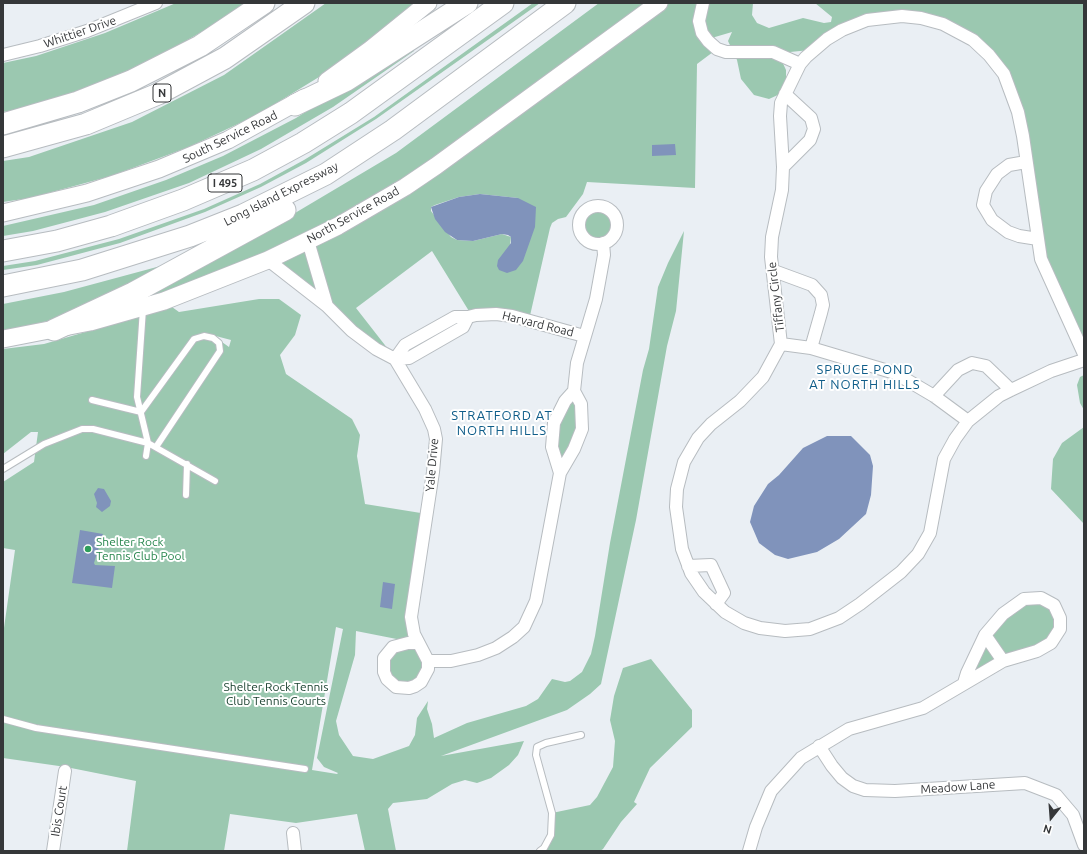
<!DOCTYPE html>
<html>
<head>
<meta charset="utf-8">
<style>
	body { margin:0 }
	#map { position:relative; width:1087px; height:854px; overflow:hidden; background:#eaeff4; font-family:Ubuntu,sans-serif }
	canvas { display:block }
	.frame { position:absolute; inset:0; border:4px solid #353739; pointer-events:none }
	.north { position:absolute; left:1031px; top:798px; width:40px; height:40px; -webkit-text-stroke:3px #fff; paint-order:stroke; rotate:197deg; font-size:11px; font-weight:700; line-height:16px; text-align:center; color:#353739 }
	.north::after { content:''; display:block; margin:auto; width:14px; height:18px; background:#353739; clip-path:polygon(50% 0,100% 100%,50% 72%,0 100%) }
</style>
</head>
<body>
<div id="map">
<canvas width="1087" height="854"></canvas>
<div class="frame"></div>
<div class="north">N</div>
</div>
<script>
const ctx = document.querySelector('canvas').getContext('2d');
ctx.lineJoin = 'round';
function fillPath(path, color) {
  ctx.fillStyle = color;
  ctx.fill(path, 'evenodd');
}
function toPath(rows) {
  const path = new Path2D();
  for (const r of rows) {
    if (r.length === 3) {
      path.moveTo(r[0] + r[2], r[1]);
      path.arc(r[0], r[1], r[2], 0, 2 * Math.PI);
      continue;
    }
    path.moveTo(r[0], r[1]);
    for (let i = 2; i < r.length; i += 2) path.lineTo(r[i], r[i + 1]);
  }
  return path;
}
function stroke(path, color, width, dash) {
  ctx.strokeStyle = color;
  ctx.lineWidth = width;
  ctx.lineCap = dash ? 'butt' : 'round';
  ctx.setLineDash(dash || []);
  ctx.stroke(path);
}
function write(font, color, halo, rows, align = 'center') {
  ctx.font = font + ' Ubuntu,sans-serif';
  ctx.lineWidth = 4;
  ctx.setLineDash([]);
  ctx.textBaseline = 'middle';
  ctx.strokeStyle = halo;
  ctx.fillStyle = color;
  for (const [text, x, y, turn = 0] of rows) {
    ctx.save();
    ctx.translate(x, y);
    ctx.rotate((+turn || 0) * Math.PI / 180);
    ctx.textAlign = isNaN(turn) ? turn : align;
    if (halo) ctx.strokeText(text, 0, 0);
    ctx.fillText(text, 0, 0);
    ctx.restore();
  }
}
fillPath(toPath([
	[176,3,246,3,224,19,170,50,104,82,30,107,3,112,3,63,36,56,105,33],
	[326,3,417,3,363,48,319,77,257,115,189,147,111,176,30,198,3,202,3,161,29,157,132,122,224,75],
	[533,3,540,3,376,119,306,163,261,187,205,212,120,243,37,265,3,270,3,266,35,261,119,239,204,209,260,184,304,160,374,117],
	[599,3,647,3,414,174,322,228,230,270,133,303,290,216,396,153],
	[659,3,753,3,752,15,757,23,769,28,803,18,824,23,831,22,832,17,815,3,1084,3,1084,346,1045,273,1018,112,989,55,943,24,867,20,810,50,790,52,780,57,786,70,786,81,780,94,769,99,754,95,741,79,737,60,728,41,732,32,715,37,711,40,717,49,697,64,695,188,587,182,583,194,566,217,558,219,552,223,550,228,529,320,472,316,432,251,356,308,395,358,455,317,463,327,395,359,327,306,308,241,338,226],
	[480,194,518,198,507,273,511,237,502,234,473,241,457,240,451,237,431,211,431,207,435,205,459,197],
	[413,48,414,51,333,107,261,149,189,183,105,212,33,231,3,236,3,226,94,205,166,180,223,156,296,118,374,69],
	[598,225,19],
	[684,231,676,311,667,346,636,520,601,684,590,694,567,710,441,756,524,741,518,755,509,765,491,778,477,783,465,780,452,784,427,799,393,803,388,809,396,851,365,851,357,814,296,823,230,814,224,851,127,851,136,781,66,767,3,758,3,635,15,550,3,548,3,482,34,462,38,432,31,432,3,454,3,349,44,344,172,307,179,312,259,299,279,299,301,315,295,335,280,355,286,374,352,419,360,435,357,456,365,504,427,514,411,617,417,643,356,631,355,655,336,721,339,735,353,756,373,759,409,746,415,735,417,718,428,701,427,709,432,724,434,738,467,723,526,706,538,699,552,679,565,682,570,681,582,672,591,654,595,636,610,543,643,370,649,349,658,287,668,263],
	[212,335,231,340,229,347],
	[336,627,343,629,317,758,324,767,338,773,337,774,312,770],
	[307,250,322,298,277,262],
	[179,261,66,317,3,331,3,304,64,292],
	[1084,375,1084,410,1080,403,1077,385,1080,377],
	[574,391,582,429,560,473,554,423],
	[1084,427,1084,524,1051,489,1053,459,1062,443],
	[1024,599,1054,605,1056,636,977,678,967,673,985,635],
	[409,643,424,654,425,676,396,687,384,658],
	[651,659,692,710,692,727,650,768,634,802,637,804,621,822,603,849,600,851,540,851,551,835,552,813,590,805,597,797,613,767,615,741,610,720,614,696,623,668]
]), '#9bc8b0');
fillPath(toPath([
	[675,144,676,155,652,156,652,145],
	[480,194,518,198,536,207,535,227,523,261,516,270,507,273,499,270,497,266,498,260,511,243,511,237,508,235,502,234,473,241,457,240,445,232,435,219,431,207,459,197],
	[827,436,851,436,870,455,873,466,871,495,866,514,839,539,817,552,788,559,775,555,759,543,750,522,754,506,768,484,779,475,803,448],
	[98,488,104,489,111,501,110,506,102,512,96,507,97,503,94,494],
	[80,530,103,534,94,563,95,565,115,566,112,588,72,583],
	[383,582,395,584,392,609,380,607]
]), '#8093bb');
const service = toPath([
	[143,309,137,397,148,443,146,456],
	[92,400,141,412,194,339,204,336,213,338,219,343,220,351,156,447],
	[3,469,44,444,82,429,93,429,148,443,215,481],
	[186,495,187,464],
	[3,719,36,728,305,769],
	[540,851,544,848,551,835,552,813,536,755,537,747,546,743,581,735]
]);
const minor = toPath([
	[703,3,699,21,702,33,708,41,717,49,726,52,773,52,800,64],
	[3,55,40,46,87,31,156,3],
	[1026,162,1009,165,997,174,986,191,983,205,992,220,1008,232,1019,236,1038,239],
	[783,167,810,140,814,129,811,118,785,94],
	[598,225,19],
	[308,241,327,306],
	[268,260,327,306,352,331,376,349,395,359,425,409,434,429,436,439,433,472,411,617,414,634,428,661,428,669,421,682,415,686,409,688,396,687,387,679,384,672,384,658,393,647,408,643,417,643],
	[774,271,812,285,821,295,823,305,821,313,811,348],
	[455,317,468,317,463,327,409,358,395,359,405,345,455,317],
	[468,317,476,315,496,314,512,316,584,336],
	[781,344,811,348,895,373,934,396,968,421],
	[1084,354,1041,259,1023,136,1018,112,1004,74,989,55,973,40,943,24,921,18,902,16,867,20,842,30,827,39,806,57,800,64,781,103,780,116,783,167,782,190,772,237,771,257,781,344,763,377,740,401,711,424,698,438,684,462,677,489,676,507,682,549,691,573,704,592,725,612,744,623,760,628,785,631,810,629,839,618,860,604,901,572,918,554,930,533,944,459,955,439,968,421,999,396,1011,390,1051,371,1084,360],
	[574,391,565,401,554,423,552,447,560,473,574,449,582,429,581,404,574,391,577,363,596,299,604,255,603,243],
	[934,396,958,370,972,363,986,366,1011,390],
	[688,566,711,565,724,593,716,604],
	[985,635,1003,661],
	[428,661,451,661,478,655,496,648,513,637,524,627,536,601,560,473],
	[819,746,832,766,842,778,853,786,865,790,895,791,1025,783,1056,795,1073,815,1084,845],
	[293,833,295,851],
	[53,851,65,771],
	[749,851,756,827,771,791,801,758,849,729,923,708,1003,661,1037,651,1051,643,1060,629,1060,618,1054,605,1041,598,1024,599,1003,614,985,635,967,673,964,683]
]);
const secondary = toPath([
	[327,81,371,49,428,3],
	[3,213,87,193,159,169,228,140,304,98],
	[3,339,90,322,164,301,268,260,338,226,405,187,436,166,659,3]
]);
const motorway = toPath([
	[295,105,347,80,467,3],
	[3,124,78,102,131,81,200,46,264,3],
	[3,147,86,124,158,94,225,58,304,3],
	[3,251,57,241,111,226,183,200,253,170,303,143,351,113,503,3],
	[3,286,82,270,190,236,243,215,326,174,393,130,565,3],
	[54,330,133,293,285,210]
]);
stroke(service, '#b7bcc0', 8);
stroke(minor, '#b7bcc0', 14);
stroke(secondary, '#b7bcc0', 19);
stroke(motorway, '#b7bcc0', 23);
stroke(service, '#fff', 6);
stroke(minor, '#fff', 12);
stroke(secondary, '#fff', 17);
stroke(motorway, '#fff', 21);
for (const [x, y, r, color] of [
	[88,549,4,"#2e9e5b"]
]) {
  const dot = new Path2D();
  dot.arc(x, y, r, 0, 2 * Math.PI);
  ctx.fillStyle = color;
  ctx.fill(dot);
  stroke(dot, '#fff', 1.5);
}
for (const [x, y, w] of [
	[162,93,18],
	[225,183,34]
]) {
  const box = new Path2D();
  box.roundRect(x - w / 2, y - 9, w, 18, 3);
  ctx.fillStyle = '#fff';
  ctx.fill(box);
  stroke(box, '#353739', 1);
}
write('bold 11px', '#353739', null, [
	["N",162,93],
	["I 495",225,183]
]);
write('12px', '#353739', '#fff', [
	["Whittier Drive",80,32,-19],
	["South Service Road",230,137,-26],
	["Long Island Expressway",281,194,-27],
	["North Service Road",353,215,-29],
	["Tiffany Circle",776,297,-97],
	["Harvard Road",538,324,14],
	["Yale Drive",432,465,-85],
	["Meadow Lane",958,787,-4],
	["Ibis Court",59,811,-81]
]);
write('12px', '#27864d', '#fff', [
	["Shelter Rock",96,542],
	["Tennis Club Pool",96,556]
], 'left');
write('12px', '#153d2b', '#fff', [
	["Shelter Rock Tennis",276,687],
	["Club Tennis Courts",276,701]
]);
ctx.letterSpacing = '1px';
write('13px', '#0f5d89', '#fff', [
	["SPRUCE POND",865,370],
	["AT NORTH HILLS",865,385],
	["STRATFORD AT",502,416],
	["NORTH HILLS",502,431]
]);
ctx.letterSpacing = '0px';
</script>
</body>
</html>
